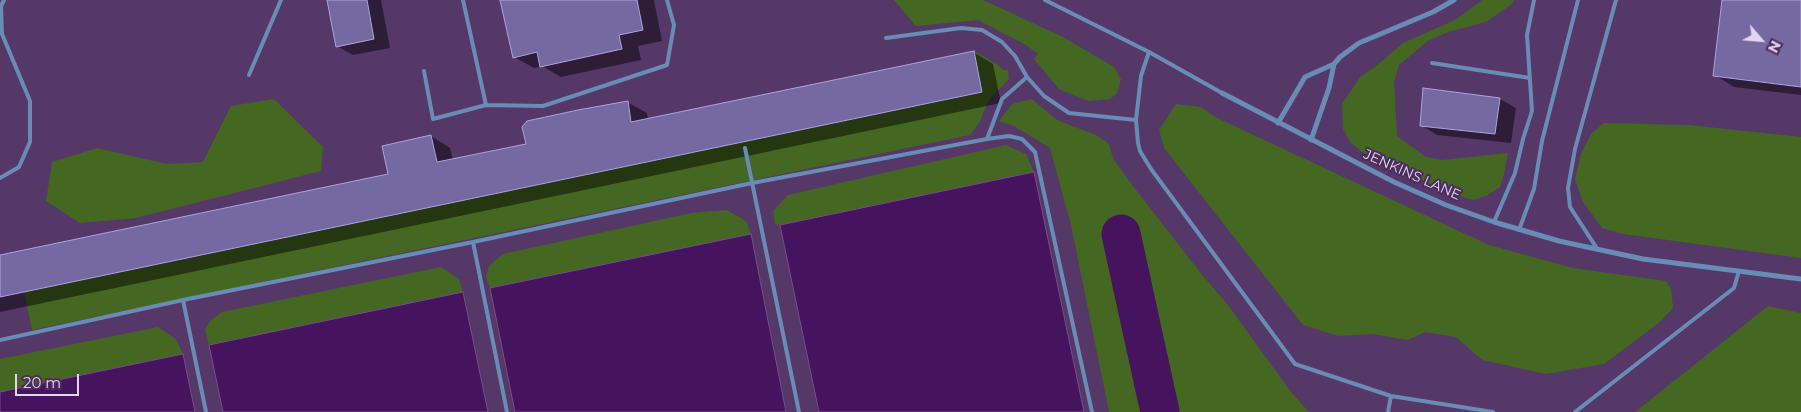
<!DOCTYPE html>
<html>
<head>
<meta charset="utf-8">
<style>
	body { margin:0 }
	#map { position:relative; width:1801px; height:412px; overflow:hidden; background:#563868; font-family:Montserrat,sans-serif }
	canvas { display:block }
	.north { position:absolute; left:1736px; top:15px; width:50px; height:50px; -webkit-text-stroke:4px #4b2e5d; paint-order:stroke; rotate:117deg; font-size:14px; font-weight:700; line-height:20px; text-align:center; color:#e5d3f0 }
	.north::after { content:''; display:block; margin:auto; width:18px; height:22px; background:#e5d3f0; clip-path:polygon(50% 0,100% 100%,50% 72%,0 100%) }
	.scale { position:absolute; left:15px; top:374px; width:64px; height:22px; box-sizing:border-box; border:2px solid #e5d3f0; border-top:0; padding-left:6px; font-size:15px; line-height:18px; white-space:nowrap; color:#e5d3f0; -webkit-text-stroke:4px #4b2e5d; paint-order:stroke }
</style>
</head>
<body>
<div id="map">
<canvas width="1801" height="412"></canvas>
<div class="north">N</div>
<div class="scale">20 m</div>
</div>
<script>
const ctx = document.querySelector('canvas').getContext('2d');
ctx.lineJoin = 'round';
function fillPath(path, color) {
  ctx.fillStyle = color;
  ctx.fill(path, 'evenodd');
}
function toPath(rows) {
  const path = new Path2D();
  for (const r of rows) {
    path.moveTo(r[0], r[1]);
    for (let i = 2; i < r.length; i += 2) path.lineTo(r[i], r[i + 1]);
  }
  return path;
}
function stroke(path, color, width, dash) {
  ctx.strokeStyle = color;
  ctx.lineWidth = width;
  ctx.lineCap = dash ? 'butt' : 'round';
  ctx.setLineDash(dash || []);
  ctx.stroke(path);
}
function write(font, color, halo, rows, align = 'center') {
  ctx.font = font + ' Montserrat,sans-serif';
  ctx.lineWidth = 4;
  ctx.setLineDash([]);
  ctx.textBaseline = 'middle';
  ctx.strokeStyle = halo;
  ctx.fillStyle = color;
  for (const [text, x, y, turn = 0] of rows) {
    ctx.save();
    ctx.translate(x, y);
    ctx.rotate((+turn || 0) * Math.PI / 180);
    ctx.textAlign = isNaN(turn) ? turn : align;
    if (halo) ctx.strokeText(text, 0, 0);
    ctx.fillText(text, 0, 0);
    ctx.restore();
  }
}
fillPath(toPath([
	[894,0,983,0,1063,37,1114,67,1121,79,1117,93,1110,99,1088,101,1059,89,1034,59,1038,54,1026,45,978,20,916,26],
	[1482,0,1514,0,1512,4,1486,22,1451,31,1429,40,1399,65,1394,82,1397,136,1426,157,1442,160,1508,153,1504,174,1500,187,1486,196,1473,200,1459,196,1424,181,1362,152,1351,143,1343,129,1342,104,1361,76,1375,67,1403,43,1455,20],
	[974,51,997,64,1003,70,1008,70,1009,79,989,100,979,123,970,135,32,330,24,292,981,92],
	[274,99,323,147,321,171,136,218,80,223,46,201,52,162,97,148,167,164,203,162,231,106],
	[1032,99,1057,120,1096,135,1108,143,1114,160,1136,190,1203,276,1228,305,1291,392,1309,412,1109,412,1071,225,1050,148,1014,126,999,121,1012,104],
	[1176,104,1201,107,1215,117,1489,245,1573,268,1666,281,1671,289,1673,308,1660,322,1604,364,1546,374,1483,360,1475,354,1456,337,1425,332,1408,340,1373,334,1338,336,1303,325,1164,148,1159,130],
	[1604,123,1689,125,1801,137,1801,258,1623,234,1602,228,1583,202,1575,179,1581,154,1591,134],
	[1006,145,1026,154,1034,172,780,225,775,224,773,211,788,195],
	[727,210,746,221,751,234,490,288,486,277,489,266,503,254,691,213],
	[441,267,459,279,463,292,209,345,205,330,210,321,222,312],
	[1768,306,1801,313,1801,412,1635,412],
	[158,327,176,339,183,354,0,392,0,359]
]), '#446721');
const water = toPath([
	[1034,172,1084,412,819,412,780,225,1034,172],
	[751,234,786,412,515,412,490,288,751,234],
	[463,292,488,412,223,412,209,345,463,292],
	[183,354,195,412,0,412,0,392,183,354]
]);
fillPath(water, '#46135f');
stroke(water, '#764d8a', 1);
fillPath(toPath([
	[328,0,381,0,390,48,353,55,337,46],
	[501,0,654,0,662,41,638,46,641,60,561,77,542,66,534,68,514,57],
	[1723,0,1801,0,1801,95,1734,87,1715,75],
	[973,52,993,64,1001,103,0,312,0,256,389,175,431,136,450,148,453,160,527,145,627,102,647,113,648,120],
	[1500,99,1516,108,1511,143,1437,135,1421,125]
]), '#0007');
stroke(toPath([
	[1121,234,1160,412]
]), '#46135f', 39);
const building = toPath([
	[327,0,367,0,374,39,336,47,327,0],
	[500,0,637,0,643,30,619,35,622,49,540,67,537,52,513,58,500,0],
	[1722,0,1801,0,1801,87,1713,76,1722,0],
	[974,51,982,92,0,297,0,255,388,174,382,146,431,135,437,162,526,144,522,127,527,121,578,110,628,101,631,122,974,51],
	[1423,88,1500,98,1495,134,1420,126,1423,88]
]);
fillPath(building, '#7469a1');
stroke(building, '#ada3de', 1);
stroke(toPath([
	[463,0,486,105,543,106,667,65,674,25,667,0],
	[1045,0,1149,52,1222,93],
	[886,38,961,28,982,30,1002,42,1015,56,1027,77,1044,96,1069,113,1136,120],
	[1149,52,1141,76,1136,120,1138,143,1140,151,1151,169,1295,364,1391,396,1493,412],
	[1432,63,1530,78],
	[424,71,433,119,486,105],
	[249,75,281,0],
	[987,139,1002,99,1027,77],
	[745,148,799,412],
	[0,178,19,167,30,142,30,101,2,34,1,6,4,0],
	[1494,222,1515,173,1523,139,1532,111,1527,35,1534,0],
	[1519,230,1534,189,1542,141,1578,0],
	[473,242,507,412],
	[1598,250,1570,207,1568,188,1575,149,1616,0],
	[183,300,206,412],
	[0,340,183,300,473,242,752,183,987,139,1009,136,1022,139,1035,152,1092,412],
	[1388,412,1391,396],
	[1575,412,1734,288,1739,271]
]), '#688cb5', 4);
stroke(toPath([
	[1222,93,1394,182,1446,205,1494,222,1559,241,1643,259,1801,279],
	[1278,123,1305,77,1334,64,1340,57,1359,43,1433,12,1454,0],
	[1311,140,1329,88,1334,64]
]), '#688cb5', 5);
write('14px', '#e5d3f0', '#4b2e5d', [
	["JENKINS LANE",1412,175,24]
]);
</script>
</body>
</html>
